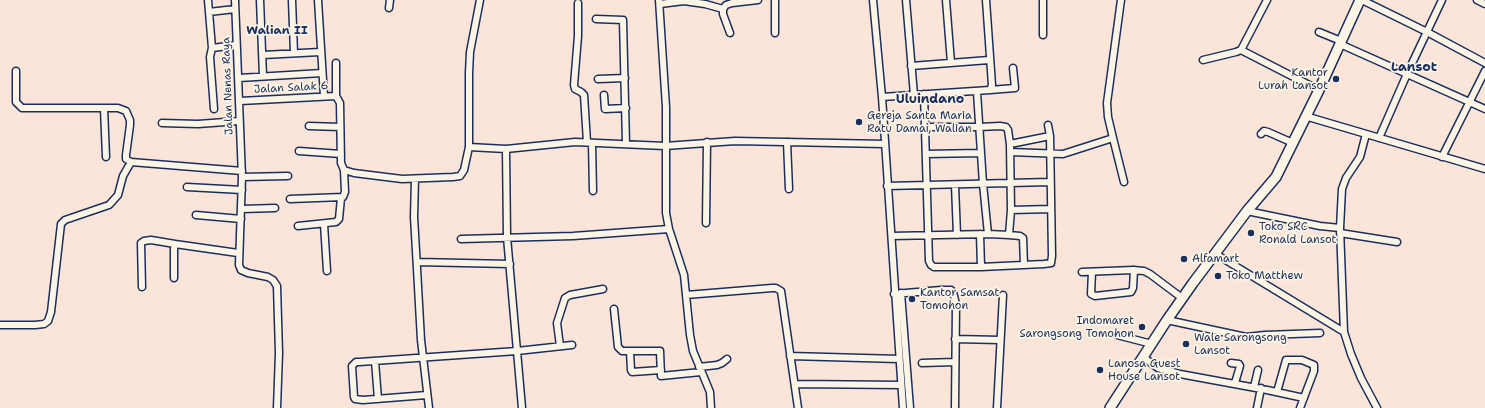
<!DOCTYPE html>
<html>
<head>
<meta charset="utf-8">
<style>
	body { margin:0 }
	canvas { display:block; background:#fbe4d8 }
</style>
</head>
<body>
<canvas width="1485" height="408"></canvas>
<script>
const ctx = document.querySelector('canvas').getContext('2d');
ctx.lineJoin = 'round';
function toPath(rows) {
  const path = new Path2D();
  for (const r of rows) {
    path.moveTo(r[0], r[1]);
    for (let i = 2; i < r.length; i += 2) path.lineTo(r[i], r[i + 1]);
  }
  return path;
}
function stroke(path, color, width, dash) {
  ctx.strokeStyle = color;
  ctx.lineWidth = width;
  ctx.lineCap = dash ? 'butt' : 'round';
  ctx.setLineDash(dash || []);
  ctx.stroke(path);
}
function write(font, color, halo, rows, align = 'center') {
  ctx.font = font + ' "Shantell Sans",sans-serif';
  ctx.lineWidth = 3.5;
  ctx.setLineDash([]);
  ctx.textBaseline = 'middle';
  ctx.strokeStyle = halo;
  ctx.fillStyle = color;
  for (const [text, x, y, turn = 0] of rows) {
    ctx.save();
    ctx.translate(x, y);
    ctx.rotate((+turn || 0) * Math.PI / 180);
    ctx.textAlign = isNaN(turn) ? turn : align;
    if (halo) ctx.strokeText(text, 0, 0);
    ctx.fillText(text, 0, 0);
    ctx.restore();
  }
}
const minor = toPath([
	[208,0,212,48,210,57,214,109],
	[235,0,242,177,239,265,241,270,248,273,268,277,273,280,277,286,279,353,277,408],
	[260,0,263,76],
	[292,0,294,53],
	[318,0,324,96],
	[659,0,666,107,666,213,669,229,684,275,690,335,693,351,710,392,711,408],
	[775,0,775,33],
	[873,0,882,97,903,408],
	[906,0,914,95],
	[946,0,951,63],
	[1043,0,1043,35],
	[1121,0,1107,103,1108,117,1113,138,1124,182],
	[1267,0,1241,50,1319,90],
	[1362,0,1427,32,1485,63],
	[1477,0,1485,4],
	[578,3,578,36,574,85,575,89,581,92,584,95,587,142],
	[660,4,684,1,705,4,723,9],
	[389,8,390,0],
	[209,12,235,9],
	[596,19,623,20,626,144],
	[1319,32,1341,41],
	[730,33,723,14,723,9,726,5,732,3,758,0],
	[1340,44,1485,109],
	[212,48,236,45],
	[263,55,320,52],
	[1203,60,1236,52,1241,50],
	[911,66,989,60],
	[16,71,16,102,22,108,118,108,126,111,130,120,130,125,126,155,126,159,131,162,242,171],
	[239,78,322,73],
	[598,79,625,78],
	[990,90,1015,88,1013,68],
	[924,94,925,128],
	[604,95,605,109,626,108],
	[336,96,336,63],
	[882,97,990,90,992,85,986,0],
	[240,101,336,96,340,103,341,163,344,170,354,173,402,179,453,177,460,176,464,170,469,147,506,149,575,142,665,146,735,141,885,144],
	[104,108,106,157],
	[1305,116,1485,169],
	[162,123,198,124,239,121],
	[1048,125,1050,136],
	[309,126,340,127],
	[1261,134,1264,131,1268,132,1293,143],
	[1379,138,1407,74,1442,0],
	[787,142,789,189],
	[592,143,593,191],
	[1010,144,1050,136,1052,256,1051,263,1044,264,981,267,934,267,931,265,929,261,925,129,927,127,980,127,1000,126,1006,127,1008,130,1010,144,1011,210,1009,235,1020,236,1023,238,1024,265],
	[469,147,469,73,470,52,480,0],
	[506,149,507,237,522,408],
	[299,151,341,154],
	[1010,152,1063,154,1113,138],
	[926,154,981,153],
	[1442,157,1485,71],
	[242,177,288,176],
	[415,179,414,217,416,251,421,340,429,408],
	[955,185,957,235],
	[887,186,1050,182],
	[187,187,242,190],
	[290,199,343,197,345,192,344,170],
	[242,209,275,208],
	[1011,210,1051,209],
	[1247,211,1320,226,1340,228,1344,332],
	[196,215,241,219],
	[706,223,707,142],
	[324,224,327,271],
	[298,226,336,222,339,219,341,198],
	[1340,228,1342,189,1346,178,1360,157,1366,134],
	[1340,233,1397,242],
	[980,234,981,267],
	[988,234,1009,235],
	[892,236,988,234,983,184,977,92],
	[461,239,573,236,669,229],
	[1214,253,1344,332,1351,354,1361,378,1377,408],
	[417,262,510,264],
	[1082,272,1133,270,1144,271,1150,274,1182,298],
	[1092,272,1091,294,1095,296,1131,292,1133,288,1134,270],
	[174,278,174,249,175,244,238,253],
	[142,287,141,243,144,241,151,240,175,244],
	[901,293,910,408],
	[894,294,941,290,951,290,953,292,956,304,955,408],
	[686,295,772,288,776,288,781,291,798,408],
	[614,309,618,347,622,351,660,351,661,376,701,372],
	[1167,320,1246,337,1265,335,1320,333],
	[0,325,35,325,44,324,48,321,51,312,61,224,65,220,109,205,118,195,123,176,131,162],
	[1117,335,1152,344],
	[955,339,1000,340],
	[560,346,557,323,565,298,570,295,603,289],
	[630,352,631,370,632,372,661,370],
	[790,356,899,359],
	[1143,357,1158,368,1180,374,1267,390,1304,398],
	[375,361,378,399],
	[922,363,955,362],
	[1231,363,1239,364,1240,366,1235,383],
	[699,367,717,365,722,363,727,359],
	[795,384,901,385],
	[1254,387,1258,370],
	[1277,392,1286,360,1302,360,1314,365,1314,371,1300,408],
	[427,395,363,400,355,399,354,397,352,366,356,362,359,362,517,351,572,345],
	[997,408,1003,295],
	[1257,408,1261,388]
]);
const highway = toPath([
	[1110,408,1167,320,1193,283,1247,211,1276,177,1319,90,1360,0]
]);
stroke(minor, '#1b2f5e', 9);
stroke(highway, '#1b2f5e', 12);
stroke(minor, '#fcf5e5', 6);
stroke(highway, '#fcf5e5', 9);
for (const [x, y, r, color] of [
	[1336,79,4,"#1b2f5e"],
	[859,122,4,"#1b2f5e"],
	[1251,233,4,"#1b2f5e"],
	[1184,259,4,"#1b2f5e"],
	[1218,276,4,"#1b2f5e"],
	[912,299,4,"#1b2f5e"],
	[1142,327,4,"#1b2f5e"],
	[1186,344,4,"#1b2f5e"],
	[1100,370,4,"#1b2f5e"]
]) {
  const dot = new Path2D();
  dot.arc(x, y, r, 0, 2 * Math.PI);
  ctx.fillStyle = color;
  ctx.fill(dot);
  stroke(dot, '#fcf5e5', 1.5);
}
write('11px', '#1b2f5e', '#fcf5e5', [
	["Kantor",1328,73,"right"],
	["Lurah Lansot",1328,86,"right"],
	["Gereja Santa Maria",867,116],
	["Ratu Damai, Walian",867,129],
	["Toko SRC",1259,227],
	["Ronald Lansot",1259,240],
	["Alfamart",1192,259],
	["Toko Matthew",1226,276],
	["Kantor Samsat",920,293],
	["Tomohon",920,306],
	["Indomaret",1134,321,"right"],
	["Sarongsong Tomohon",1134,334,"right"],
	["Wale Sarongsong",1194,338],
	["Lansot",1194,351],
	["Lanosa Guest",1108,364],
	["House Lansot",1108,377]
], 'left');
write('11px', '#1b2f5e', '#fcf5e5', [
	["Jalan Nenas Raya",228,86,-92],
	["Jalan Salak 6",291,88,-3]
]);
write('bold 12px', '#1b2f5e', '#fcf5e5', [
	["Walian II",277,31]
]);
write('bold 13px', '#1b2f5e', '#fcf5e5', [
	["Lansot",1414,68],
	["Uluindano",930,100]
]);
</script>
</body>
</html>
